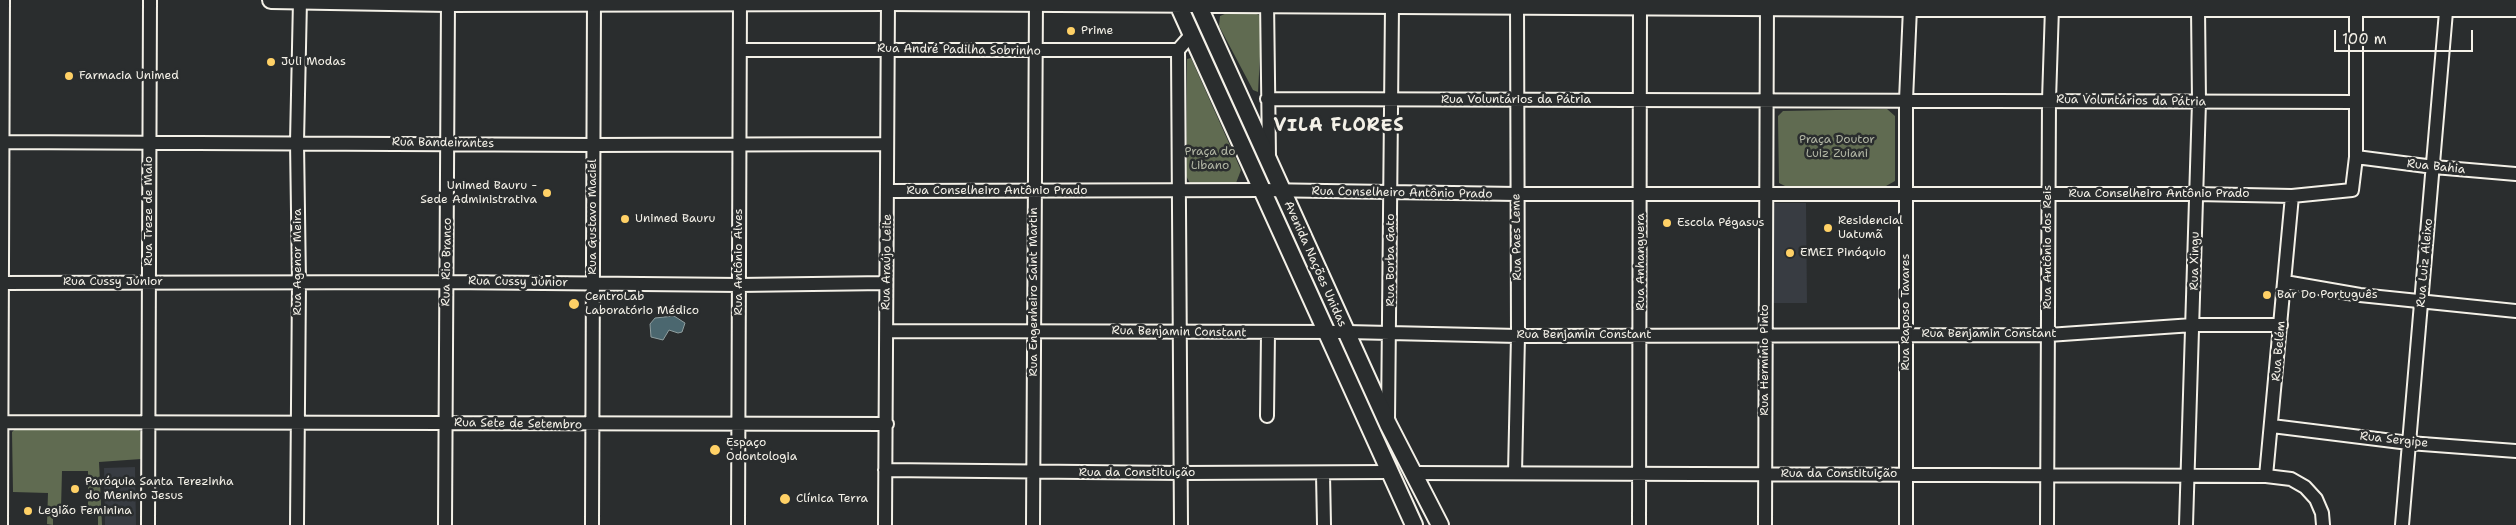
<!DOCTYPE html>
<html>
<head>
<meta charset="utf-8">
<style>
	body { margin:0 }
	#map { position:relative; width:2516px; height:525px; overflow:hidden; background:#2a2d2e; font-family:"Shantell Sans",sans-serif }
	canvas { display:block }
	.scale { position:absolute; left:2334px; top:30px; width:139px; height:22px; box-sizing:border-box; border:2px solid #f4f1e8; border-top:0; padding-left:6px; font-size:15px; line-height:18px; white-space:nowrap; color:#f4f1e8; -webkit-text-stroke:4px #2a2d2e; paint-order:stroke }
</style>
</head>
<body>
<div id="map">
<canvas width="2516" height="525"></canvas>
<div class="scale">100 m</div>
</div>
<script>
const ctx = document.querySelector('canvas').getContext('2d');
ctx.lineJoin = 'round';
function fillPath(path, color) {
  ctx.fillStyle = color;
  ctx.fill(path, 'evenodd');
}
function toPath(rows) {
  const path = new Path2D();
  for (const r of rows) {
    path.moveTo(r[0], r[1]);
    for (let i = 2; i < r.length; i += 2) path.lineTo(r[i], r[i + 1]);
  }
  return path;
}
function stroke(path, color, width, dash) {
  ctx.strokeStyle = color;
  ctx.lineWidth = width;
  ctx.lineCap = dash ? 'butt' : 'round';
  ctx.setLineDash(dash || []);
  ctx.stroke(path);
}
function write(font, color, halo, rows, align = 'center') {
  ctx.font = font + ' "Shantell Sans",sans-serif';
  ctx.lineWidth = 5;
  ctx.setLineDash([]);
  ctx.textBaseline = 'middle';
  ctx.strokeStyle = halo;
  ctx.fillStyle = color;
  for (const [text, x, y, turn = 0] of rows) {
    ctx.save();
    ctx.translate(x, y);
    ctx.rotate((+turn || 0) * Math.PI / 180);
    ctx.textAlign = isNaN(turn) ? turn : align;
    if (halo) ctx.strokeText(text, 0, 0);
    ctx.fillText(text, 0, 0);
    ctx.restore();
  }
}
fillPath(toPath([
	[1773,203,1806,203,1807,303,1773,303],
	[135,467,136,525,105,525,104,468]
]), '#383c42');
fillPath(toPath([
	[1227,13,1254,13,1259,15,1262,20,1258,92,1253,90,1219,26,1220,16],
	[1191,58,1241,170,1236,183,1190,183,1186,176,1187,59],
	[1887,109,1895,116,1895,181,1886,186,1785,186,1779,183,1778,116,1783,111],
	[15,429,138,429,141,432,141,459,99,462,102,525,98,525,98,508,88,508,88,471,62,471,61,509,53,509,53,525,47,524,48,493,13,492,12,432]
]), '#606b51');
const water = toPath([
	[674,316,685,323,682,332,678,333,669,330,663,340,651,337,650,324,655,318,674,316]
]);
fillPath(water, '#4b676f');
stroke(water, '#8f9e9f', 1);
const minor = toPath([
	[1267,0,1269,156],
	[740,50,1178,50],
	[1267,99,2356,102],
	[0,142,593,145,886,144],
	[2356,157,2434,167,2516,174],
	[888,191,1262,190,1516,194,2196,194,2292,196,2352,190,2356,157,2356,9,2362,2],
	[2285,282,2360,295,2516,311],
	[0,283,446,282,739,285,886,283],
	[887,331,1347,332,1518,336,2048,335,2193,325,2281,325],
	[1267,416,1268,333],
	[1388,421,1392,6],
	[0,422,887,424],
	[2272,426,2409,443,2516,451],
	[885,470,1182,473,1389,472],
	[1412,473,2266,476,2291,479,2305,487,2316,499,2322,513,2323,525],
	[1515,473,1518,336,1517,0],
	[1323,474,1324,525],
	[2266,476,2292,196],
	[1,525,3,0],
	[148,525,150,0],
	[297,525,299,282,297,142,300,0],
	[445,525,448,0],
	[592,525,594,0],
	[738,525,740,0],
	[885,525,888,0],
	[1033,525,1036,0],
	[1181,525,1178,50,1192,34],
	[1639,525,1640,0],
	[1765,525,1767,0],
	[1906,525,1906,100,1910,8],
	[2047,525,2049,100,2052,8,2054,0],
	[2186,525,2199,102,2198,8,2191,2],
	[2402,525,2447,0]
]);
const major = toPath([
	[271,0,448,3,888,2,1910,8,2516,8],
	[1176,0,1414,525],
	[1196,0,1388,424,1440,525]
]);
stroke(minor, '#f4f1e8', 16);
stroke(major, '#f4f1e8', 20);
stroke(minor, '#2a2d2e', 12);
stroke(major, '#2a2d2e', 16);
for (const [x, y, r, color] of [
	[1071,31,5,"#ffd166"],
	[271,62,5,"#ffd166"],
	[69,76,5,"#ffd166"],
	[547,193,5,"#ffd166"],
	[625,219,5,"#ffd166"],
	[1667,223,5,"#ffd166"],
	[1828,228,5,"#ffd166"],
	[1790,253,5,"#ffd166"],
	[2267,295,5,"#ffd166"],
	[574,304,6,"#ffd166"],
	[715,450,6,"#ffd166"],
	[75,489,5,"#ffd166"],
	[785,499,6,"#ffd166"],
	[28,511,5,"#ffd166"]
]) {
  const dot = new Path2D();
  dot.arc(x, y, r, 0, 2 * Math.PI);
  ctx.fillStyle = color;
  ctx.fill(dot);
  stroke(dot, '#2a2d2e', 2);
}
write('12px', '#f4f1e8', '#2a2d2e', [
	["Prime",1081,31],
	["Juli Modas",281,62],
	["Farmacia Unimed",79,76],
	["Unimed Bauru -",537,186,"right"],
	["Sede Administrativa",537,200,"right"],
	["Unimed Bauru",635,219],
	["Residencial",1838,221],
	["Uatumã",1838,235],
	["Escola Pégasus",1677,223],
	["EMEI Pinóquio",1800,253],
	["Bar Do Português",2277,295],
	["CentroLab",585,297],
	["Laboratório Médico",585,311],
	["Espaço",726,443],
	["Odontologia",726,457],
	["Paróquia Santa Terezinha",85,482],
	["do Menino Jesus",85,496],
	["Clínica Terra",796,499],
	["Legião Feminina",38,511]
], 'left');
write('12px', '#f4f1e8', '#2a2d2e', [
	["Rua André Padilha Sobrinho",959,50,1],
	["Rua Voluntários da Pátria",1516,100],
	["Rua Voluntários da Pátria",2131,101,1],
	["Rua Bandeirantes",443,143,1],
	["Rua Bahia",2436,167,6],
	["Rua Conselheiro Antônio Prado",997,191],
	["Rua Conselheiro Antônio Prado",1402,193,1],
	["Rua Conselheiro Antônio Prado",2159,194],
	["Rua Treze de Maio",149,211,-90],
	["Rua Gustavo Maciel",593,217,-90],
	["Rua Paes Leme",1517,237,-91],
	["Rua Antônio dos Reis",2048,247,-90],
	["Rua Borba Gato",1391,260,-90],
	["Rua Xingu",2195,261,-89],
	["Rua Agenor Meira",298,262,-90],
	["Rua Rio Branco",447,262,-89],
	["Rua Antônio Alves",739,262,-90],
	["Rua Araújo Leite",887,262,-89],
	["Rua Anhanguera",1641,262,-90],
	["Rua Luiz Aleixo",2425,263,-85],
	["Avenida Nações Unidas",1315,264,66],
	["Rua Cussy Júnior",113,282],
	["Rua Cussy Júnior",518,282,1],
	["Rua Engenheiro Saint Martin",1034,292,-90],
	["Rua Raposo Tavares",1906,312,-90],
	["Rua Benjamin Constant",1179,332,1],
	["Rua Benjamin Constant",1989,334],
	["Rua Benjamin Constant",1584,335],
	["Rua Belém",2279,351,-85],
	["Rua Hermínio Pinto",1765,360,-90],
	["Rua Sete de Setembro",518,424,1],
	["Rua Sergipe",2394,440,6],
	["Rua da Constituição",1137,473],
	["Rua da Constituição",1839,474]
]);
write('12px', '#b1b5a4', '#2a2d2e', [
	["Praça Doutor",1837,140],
	["Luiz Zuiani",1837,154],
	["Praça do",1210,152],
	["Libano",1210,166]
]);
ctx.letterSpacing = '1px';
write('bold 18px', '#f4f1e8', '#2a2d2e', [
	["VILA FLORES",1339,126]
]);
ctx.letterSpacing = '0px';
</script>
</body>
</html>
